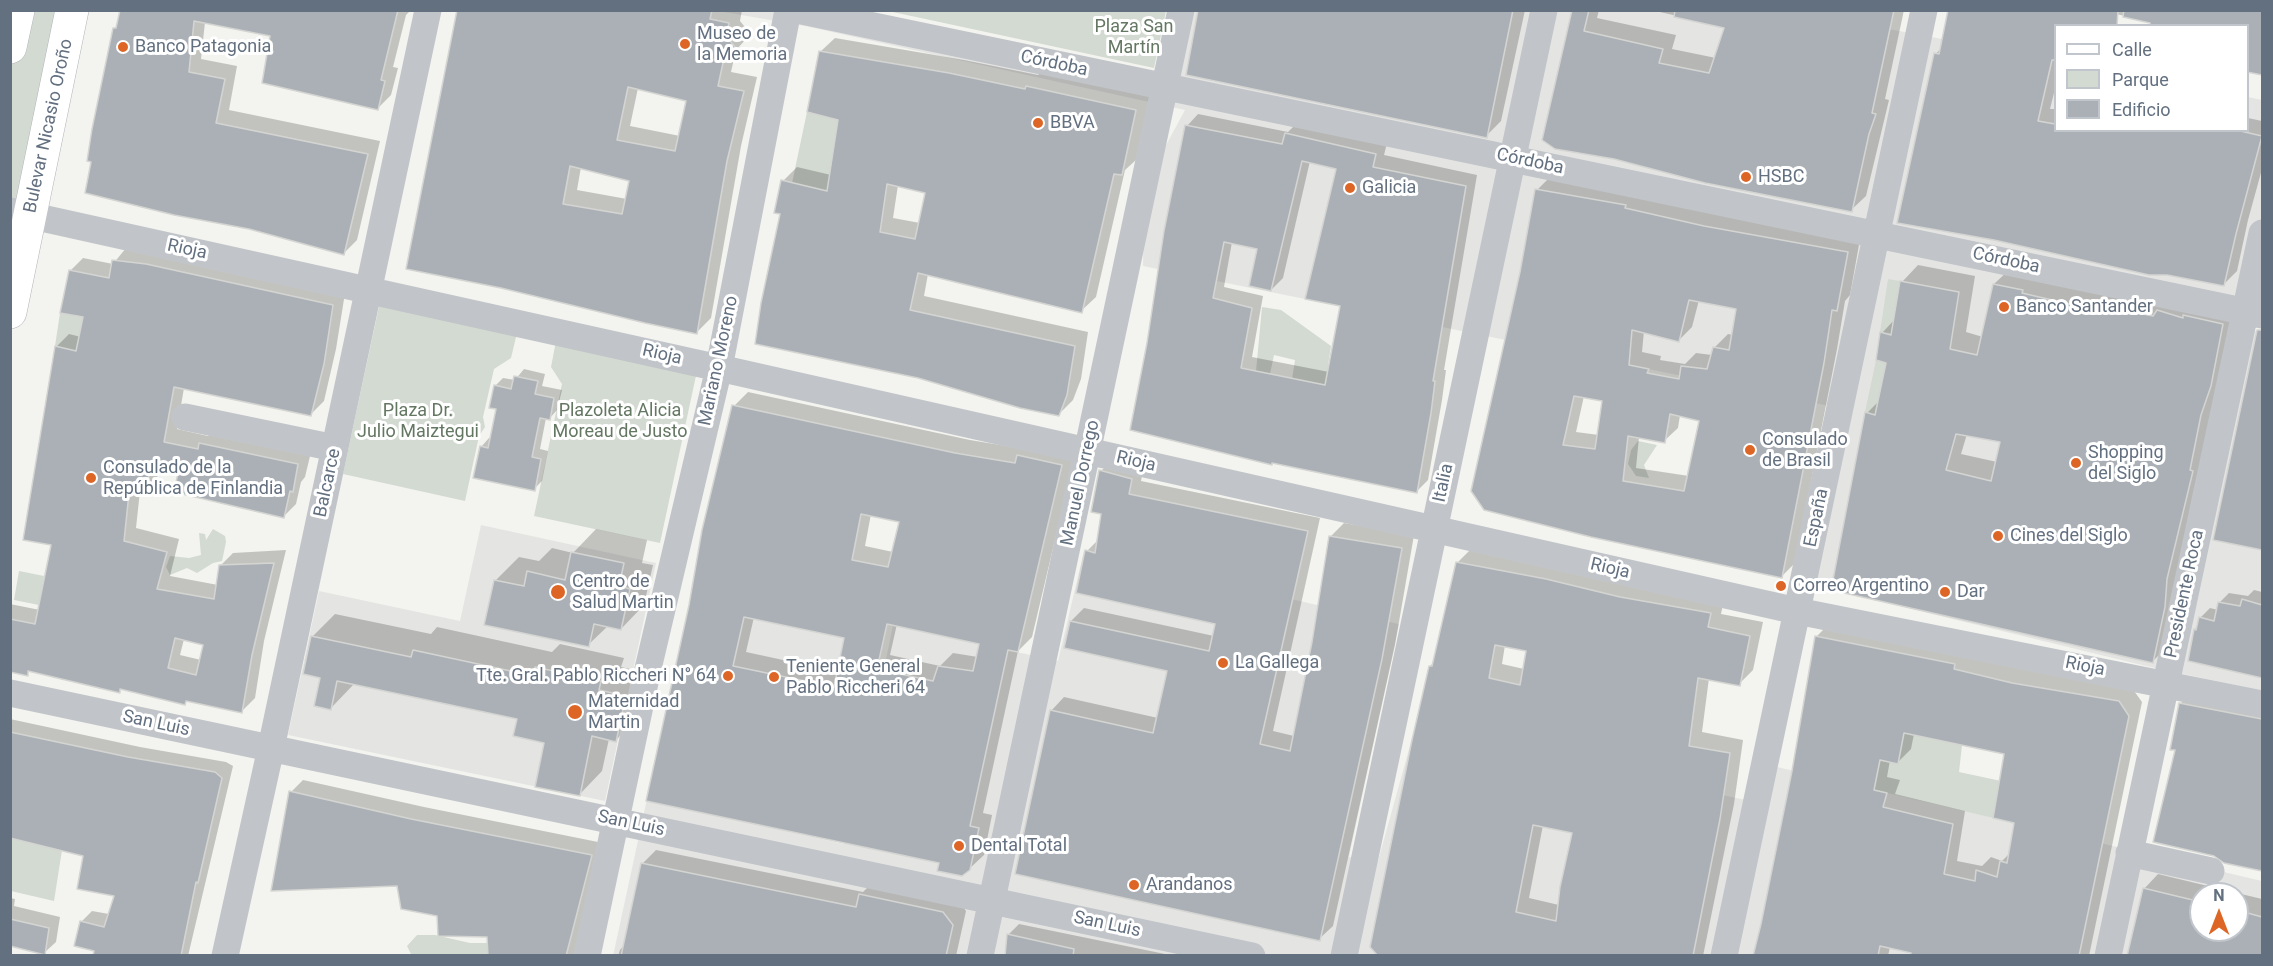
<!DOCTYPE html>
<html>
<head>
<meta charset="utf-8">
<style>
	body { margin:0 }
	#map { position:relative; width:2273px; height:966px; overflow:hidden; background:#f3f4ef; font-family:Roboto,sans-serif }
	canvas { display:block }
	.frame { position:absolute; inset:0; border:12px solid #637080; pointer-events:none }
	.legend { position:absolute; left:2054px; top:24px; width:195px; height:108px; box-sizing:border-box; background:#fff; border:2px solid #c1c6cc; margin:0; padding:8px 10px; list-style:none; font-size:18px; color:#637080 }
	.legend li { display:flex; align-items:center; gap:12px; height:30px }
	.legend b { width:30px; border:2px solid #c1c6cc }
	.north { position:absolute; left:2189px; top:882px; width:60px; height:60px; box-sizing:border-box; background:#fff; border:2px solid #c1c6cc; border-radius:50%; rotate:0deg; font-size:16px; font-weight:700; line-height:24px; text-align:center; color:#637080 }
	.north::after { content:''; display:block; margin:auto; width:21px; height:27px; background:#dd6626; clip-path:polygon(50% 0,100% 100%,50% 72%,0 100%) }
</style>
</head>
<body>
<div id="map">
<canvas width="2273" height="966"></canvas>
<div class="frame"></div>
<ul class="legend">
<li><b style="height:8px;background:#fff"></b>Calle</li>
<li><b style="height:16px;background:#d3dad1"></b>Parque</li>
<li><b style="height:16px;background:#aab0b5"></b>Edificio</li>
</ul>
<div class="north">N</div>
</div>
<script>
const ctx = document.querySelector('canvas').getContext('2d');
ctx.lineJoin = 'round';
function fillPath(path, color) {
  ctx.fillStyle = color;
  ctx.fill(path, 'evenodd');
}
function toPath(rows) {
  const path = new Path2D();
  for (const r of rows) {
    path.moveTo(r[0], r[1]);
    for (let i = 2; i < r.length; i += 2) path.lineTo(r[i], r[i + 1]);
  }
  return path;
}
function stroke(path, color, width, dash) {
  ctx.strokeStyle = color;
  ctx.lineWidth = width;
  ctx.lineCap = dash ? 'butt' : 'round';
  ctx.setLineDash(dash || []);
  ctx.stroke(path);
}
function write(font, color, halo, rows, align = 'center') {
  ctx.font = font + ' Roboto,sans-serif';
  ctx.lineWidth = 6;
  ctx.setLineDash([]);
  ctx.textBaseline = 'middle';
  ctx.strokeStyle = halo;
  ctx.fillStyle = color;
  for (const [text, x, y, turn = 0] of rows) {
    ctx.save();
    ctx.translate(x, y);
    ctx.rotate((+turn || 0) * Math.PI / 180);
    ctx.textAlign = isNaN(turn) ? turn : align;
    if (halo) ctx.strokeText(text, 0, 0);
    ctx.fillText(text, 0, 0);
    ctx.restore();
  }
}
fillPath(toPath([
	[718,11,835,11,1164,87,1181,11,1792,11,2055,60,2056,130,2248,130,2248,97,2262,100,2262,230,2252,330,2262,332,2262,691,2146,666,1792,580,1839,408,1143,266,1144,186,1185,110,805,26],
	[481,525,656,563,605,801,288,735,319,591,460,621],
	[1084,551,1399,624,1349,857,1378,861,1414,731,1756,802,1777,767,2262,881,2262,956,613,956,689,605,882,646,864,731,811,727,790,832,844,844,870,736,893,625,1058,661],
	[2201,894,2237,894,2237,930,2201,930]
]), '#e4e5e3');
fillPath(toPath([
	[18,11,72,11,11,312,11,47],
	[888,11,1166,11,1154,68],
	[807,112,838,120,830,170,885,183,884,205,792,183],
	[1888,279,1900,281,1891,333,1880,332],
	[380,302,517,333,511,358,494,369,483,417,485,427,479,436,465,501,343,474],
	[1262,307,1281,310,1331,346,1328,365,1368,372,1327,385,1292,379,1295,360,1274,355,1270,374,1256,371],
	[60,313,83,317,76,351,55,346],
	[556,341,697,371,660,543,534,516,562,384,551,367],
	[1876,360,1886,363,1875,416,1865,412],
	[1638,441,1657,445,1644,465,1649,478,1636,476,1628,464,1631,450],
	[213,529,225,536,226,542,222,561,213,563,197,573,187,568,170,575,166,567,170,556,189,558,201,555,199,533,205,534,206,540],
	[19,571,44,576,39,605,14,600],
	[1904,733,1962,745,1959,772,2001,781,1993,818,1874,790,1880,760,1898,763],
	[11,838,62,850,54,901,11,891],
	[417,935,435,935,470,943,500,943,509,956,412,956,407,946]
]), '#d3dad1');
fillPath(toPath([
	[121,10,411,10,406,15,393,67,398,68,391,95,378,108,271,35,205,22,201,59,237,66,229,110,380,141,357,240,344,253,115,28,119,25],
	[458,10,742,10,740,21,749,32,748,37,736,50,731,72,757,77,741,146,711,318,697,332,408,267],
	[638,88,687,100,680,136,630,126],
	[581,167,631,180,627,199,577,190],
	[1199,10,1525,10,1501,121,1486,136],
	[1574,10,1599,10,1597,18,1676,35,1672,49,1716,58,1726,27,1651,10,1904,10,1885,99,1889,100,1866,196,1851,210,1614,157],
	[2098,10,2262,10,2262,74,2248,70,2248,26,2152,22],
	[2056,26,2056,85,2050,109,2056,109,2056,130,2248,130,2248,118,2262,121,2262,169,2248,220,2237,271,2224,284,1936,54,1941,48],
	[835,38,964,60,1038,75,1042,72,1150,96,1136,160,1125,170,1096,297,1081,311,928,274,924,296,1088,332,1081,379,1073,400,1059,414,1020,406,781,213,783,181,797,167,831,175,839,119,820,52],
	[898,185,926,192,920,223,893,218],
	[1198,114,1288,132,1298,122,1387,143,1384,155,1477,175,1444,370,1446,370,1442,400,1428,480,1416,492,1274,461,1271,464,1132,428,1187,126],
	[1310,161,1338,167,1342,305,1329,372,1252,357,1263,296,1224,287,1232,242,1259,248,1271,290,1283,278],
	[1551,176,1860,239,1850,295,1845,301,1837,349,1795,563,1781,577,1484,508,1521,273,1537,190],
	[1699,300,1737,307,1733,335,1728,334,1714,348,1712,355,1696,353,1685,364,1660,360,1661,356,1642,352,1644,331,1679,340,1692,327],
	[1584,396,1604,400,1599,435,1576,432],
	[1680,415,1701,420,1689,476,1636,468,1639,437,1664,441,1678,428],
	[126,248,345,293,336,349,324,401,311,414,184,388,177,429,208,436,214,431,311,452,305,477,301,482,296,504,283,517,181,466,161,463,157,478,144,491,140,491,136,528,179,539,170,576,218,585,220,566,233,553,286,550,264,641,255,698,242,711,188,700,185,704,122,688,119,691,31,670,27,674,10,671,10,604,40,610,53,544,56,347,69,334,81,337,85,316,70,271,83,258,113,264],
	[184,639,205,643,201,660,180,655],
	[1918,265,1975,276,1966,332,1983,337,1994,284,2011,268,2238,308,2169,645,2153,661,1867,413,1880,400,1888,362,1882,333,1895,319,1902,282],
	[1967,434,2002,441,1997,462,1961,454],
	[2262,328,2262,548,2215,539,2259,332],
	[524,369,545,374,542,386,562,390,557,410,549,419,546,418,540,449,548,451,542,481,534,489,481,447,489,438,492,439,498,408,495,386,503,378,515,380],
	[748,392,970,440,1025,449,1076,451,1032,637,1018,651,983,813,992,815,984,855,969,869,648,800,734,406],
	[871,514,901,520,893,552,865,546],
	[754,617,846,637,839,672,746,652],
	[897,624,981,643,978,657,953,653,940,666,890,655],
	[1114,458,1144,466,1141,481,1320,518,1273,731,1294,736,1313,643,1331,536,1344,523,1414,535,1395,645,1333,926,1319,939,1051,711,1064,697,1158,718,1168,670,1071,621,1084,608,1214,636,1217,623,1087,551,1099,539,1103,513,1101,471],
	[596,529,647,540,642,563,653,565,644,605,621,629,608,626,588,645,495,581,519,557,539,561,552,548,573,553],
	[1471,549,1724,599,1721,614,1763,622,1753,670,1739,684,1709,678,1702,732,1743,740,1734,804,1703,956,1386,956,1430,666,1435,661,1457,563],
	[1505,645,1528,650,1524,669,1502,664],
	[1543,825,1574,832,1559,905,1529,898],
	[2254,590,2262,592,2262,677,2190,660,2195,630,2200,618,2210,608,2218,610,2219,603,2229,593,2248,596],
	[335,614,431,634,437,627,552,652,560,644,624,658,621,667,648,673,639,717,616,740,609,739,602,771,579,795,546,742,519,718,354,684,331,708,312,637],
	[1830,623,2132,688,2142,702,2089,956,1912,956,1913,952,1890,947,1888,956,1756,956,1794,771,1816,637],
	[1914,734,2006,752,2016,822,2011,852,2002,861,1991,857,1982,866,1957,861,1965,811,1895,794,1900,780,1887,777,1890,760,1898,762,1911,749],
	[2196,688,2262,700,2262,869,2225,862,2176,749,2180,704],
	[10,719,140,747,226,762,233,766,188,956,95,956,95,949,81,922,92,911,109,914,116,895,85,854,10,836],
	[303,780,424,807,603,843,577,956,490,956,490,935,439,915,399,885,291,792],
	[656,850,863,892,874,881,957,899,966,911,956,956,618,956,620,950,624,945,642,864],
	[2158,874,2262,899,2262,956,2128,956,2144,889],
	[2201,894,2237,894,2237,930,2201,930],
	[10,898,15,899,14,906,60,917,56,942,44,953,10,945],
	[1019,924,1165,954,1006,956,1008,935]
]), '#0003');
const building = toPath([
	[120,10,398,10,381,80,385,81,378,110,262,83,270,36,194,21,189,72,225,79,216,123,368,154,344,255,249,229,174,215,85,193,91,162,87,161,92,129,113,28,116,28,120,10],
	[457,10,712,10,710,19,729,23,726,36,735,47,735,53,730,58,724,58,718,86,744,91,727,161,697,334,645,323,501,288,406,269,457,10],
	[628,87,686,101,675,151,617,140,628,87],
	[570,166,629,181,622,214,563,204,570,166],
	[1198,10,1513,10,1487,138,1186,75,1198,10],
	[1572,10,1589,10,1584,31,1663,49,1659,63,1709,73,1724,28,1674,17,1675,10,1894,10,1872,113,1876,114,1869,134,1852,212,1705,183,1614,159,1555,149,1542,140,1572,10],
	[1948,10,2118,10,2117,26,2055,26,2055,60,2052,60,2038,121,2055,124,2055,130,2236,130,2262,136,2236,234,2224,286,2167,275,2149,275,1994,240,1897,223,1934,53,1939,54,1948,10],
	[2124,10,2262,10,2262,75,2247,72,2247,26,2150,26,2150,23,2123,17,2124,10],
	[819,51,949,73,1025,89,1026,86,1136,110,1122,175,1114,174,1082,313,918,273,910,310,1075,346,1067,395,1059,416,1020,408,918,378,755,344,761,303,780,214,774,213,781,180,827,191,838,120,807,112,819,51],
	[887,184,925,193,915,239,880,232,887,184],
	[1185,125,1282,144,1285,133,1376,154,1373,167,1466,186,1433,381,1435,381,1431,413,1417,493,1272,463,1272,465,1130,430,1147,343,1164,231,1185,125],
	[1302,161,1336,169,1305,299,1340,306,1325,385,1241,368,1252,308,1213,298,1224,242,1257,249,1249,286,1271,291,1302,161],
	[1535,189,1626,205,1625,208,1704,226,1848,252,1837,311,1832,310,1824,363,1782,578,1591,537,1484,510,1471,491,1520,272,1535,189],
	[1689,300,1736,309,1729,350,1713,347,1707,369,1681,366,1679,379,1647,373,1649,369,1629,365,1632,330,1679,342,1689,300],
	[1574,396,1602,401,1595,449,1563,445,1574,396],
	[1670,414,1699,421,1684,491,1623,481,1628,436,1665,443,1670,414],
	[112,260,146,264,333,305,324,364,311,416,174,387,164,442,198,449,199,443,298,464,293,492,290,491,284,518,174,492,179,468,152,462,145,493,129,493,124,541,167,552,157,589,214,599,219,565,274,563,252,655,242,713,186,701,185,705,120,689,120,693,28,671,28,676,10,672,10,619,35,624,51,545,23,540,55,346,76,351,83,317,60,313,69,270,109,278,112,260],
	[175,638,203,645,196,675,168,668,175,638],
	[1900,281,1959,292,1950,349,1977,355,1993,284,2023,290,2022,293,2112,314,2114,308,2153,316,2157,310,2183,318,2183,315,2223,324,2211,386,2201,415,2190,470,2193,471,2167,579,2165,607,2153,663,1831,590,1865,412,1875,415,1886,363,1876,360,1880,332,1891,335,1900,281],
	[1956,434,2000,442,1991,481,1946,470,1956,434],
	[2257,330,2262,330,2262,550,2213,540,2257,330],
	[514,376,538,381,535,394,554,398,550,420,540,418,532,457,541,459,535,491,473,478,480,446,488,448,496,409,489,408,494,385,511,389,514,376],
	[732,405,955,453,1015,463,1017,455,1062,465,1018,652,1008,650,970,826,979,828,970,870,962,876,937,871,939,863,646,801,689,605,702,530,732,405],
	[861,514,899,522,888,567,852,560,861,514],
	[744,617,844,638,834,687,733,666,744,617],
	[887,624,979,644,973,671,938,666,933,681,877,669,887,624],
	[1099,470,1132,479,1129,494,1308,531,1260,744,1290,751,1312,642,1329,536,1402,548,1382,659,1320,941,1015,874,1050,710,1153,733,1167,671,1064,648,1070,621,1209,651,1215,624,1076,593,1085,550,1095,553,1101,514,1091,512,1099,470],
	[571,552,624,563,619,586,630,589,621,630,594,624,589,647,484,625,494,580,524,586,527,571,565,580,571,552],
	[1456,562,1546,579,1620,597,1711,613,1708,627,1750,636,1740,686,1698,678,1689,746,1730,753,1720,819,1693,956,1378,956,1370,947,1412,740,1429,666,1432,666,1456,562],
	[1495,645,1526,651,1520,685,1489,678,1495,645],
	[1533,825,1572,833,1560,887,1556,921,1516,912,1533,825],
	[2242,599,2262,605,2262,678,2188,661,2194,629,2196,630,2199,617,2214,621,2218,602,2240,606,2242,599],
	[311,636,411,657,413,650,534,676,535,667,601,681,599,690,626,696,616,742,592,736,580,796,535,787,544,743,513,736,517,719,337,681,331,710,314,706,320,678,303,674,311,636],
	[1815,636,1955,664,1954,669,2012,683,2119,701,2129,716,2079,956,1911,956,1911,953,1880,946,1878,956,1753,956,1761,924,1792,771,1815,636],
	[1904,733,2004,754,1993,818,2014,823,2007,863,2000,861,1997,877,1976,870,1975,881,1944,874,1953,824,1883,807,1887,793,1874,790,1880,760,1898,764,1904,733],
	[2179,703,2262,719,2262,871,2224,863,2214,856,2153,842,2175,750,2170,750,2179,703],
	[10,732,128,757,215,772,222,778,198,883,196,882,181,956,93,956,94,951,74,946,80,921,104,927,114,896,77,889,83,856,10,838,10,732],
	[289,791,411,819,592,855,566,956,488,956,487,937,438,936,437,916,401,909,397,886,271,891,289,791],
	[641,863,856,907,859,894,943,912,953,925,946,956,621,956,641,863],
	[2143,888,2201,902,2201,930,2237,930,2237,910,2262,917,2262,956,2127,956,2143,888],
	[10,919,49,928,45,955,10,946,10,919],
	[1007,934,1074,949,1073,956,1005,956,1007,934]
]);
fillPath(building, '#aab0b5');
stroke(building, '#d4d5d2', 1.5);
const major = toPath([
	[10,47,18,10],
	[10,312,72,10]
]);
stroke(major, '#b2b6ba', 34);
stroke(toPath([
	[797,10,2262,315],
	[10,211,719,368,1797,611,2262,704],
	[185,417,335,448],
	[10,693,1252,956],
	[2129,853,2211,871],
	[225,956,271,748,428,10],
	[587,956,647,673,719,368,788,10],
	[980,956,1181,10],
	[1344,956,1544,10],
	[1724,956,1924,10],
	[2108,956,2262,233]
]), '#c1c4c8', 27);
stroke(major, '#fff', 33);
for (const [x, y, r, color] of [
	[685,44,6,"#dd6626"],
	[123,47,6,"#dd6626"],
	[1038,123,6,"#dd6626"],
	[1746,177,6,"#dd6626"],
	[1350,188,6,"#dd6626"],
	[2004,307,6,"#dd6626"],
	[1750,450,6,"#dd6626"],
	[2076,463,6,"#dd6626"],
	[91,478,6,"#dd6626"],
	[1998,536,6,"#dd6626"],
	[1781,586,6,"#dd6626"],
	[558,592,8,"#dd6626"],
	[1945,592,6,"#dd6626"],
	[1223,663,6,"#dd6626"],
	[728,676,6,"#dd6626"],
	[774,677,6,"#dd6626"],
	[575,712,8,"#dd6626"],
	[959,846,6,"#dd6626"],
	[1134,885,6,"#dd6626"]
]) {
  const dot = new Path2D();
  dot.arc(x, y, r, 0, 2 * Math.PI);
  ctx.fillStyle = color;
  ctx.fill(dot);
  stroke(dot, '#fff', 2);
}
write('18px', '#647762', '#fff', [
	["Plaza San",1134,27],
	["Martín",1134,48],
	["Plaza Dr.",418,411],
	["Julio Maiztegui",418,432],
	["Plazoleta Alicia",620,411],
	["Moreau de Justo",620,432]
]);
write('18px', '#637080', '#fff', [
	["Museo de",697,34],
	["la Memoria",697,55],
	["Banco Patagonia",135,47],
	["BBVA",1050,123],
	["HSBC",1758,177],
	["Galicia",1362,188],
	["Banco Santander",2016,307],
	["Consulado",1762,440],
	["de Brasil",1762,461],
	["Shopping",2088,453],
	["del Siglo",2088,474],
	["Consulado de la",103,468],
	["República de Finlandia",103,489],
	["Cines del Siglo",2010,536],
	["Centro de",572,582],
	["Salud Martin",572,603],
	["Correo Argentino",1793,586],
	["Dar",1957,592],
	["La Gallega",1235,663],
	["Teniente General",786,667],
	["Pablo Riccheri 64",786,688],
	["Tte. Gral. Pablo Riccheri N° 64",716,676,"right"],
	["Maternidad",588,702],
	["Martin",588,723],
	["Dental Total",971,846],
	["Arandanos",1146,885]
], 'left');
write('18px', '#637080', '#fff', [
	["Córdoba",1054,64,12],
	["Bulevar Nicasio Oroño",49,126,-78],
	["Córdoba",1530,162,12],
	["Rioja",187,250,12],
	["Córdoba",2006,261,12],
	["Rioja",662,355,13],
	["Mariano Moreno",719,361,-78],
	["Rioja",1136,462,13],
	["Balcarce",328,483,-78],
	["Manuel Dorrego",1081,483,-78],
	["Italia",1444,483,-78],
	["España",1817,518,-78],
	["Rioja",1610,569,13],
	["Presidente Roca",2185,594,-78],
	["Rioja",2085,667,11],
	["San Luis",156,724,12],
	["San Luis",631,824,12],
	["San Luis",1107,925,12]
]);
</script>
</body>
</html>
